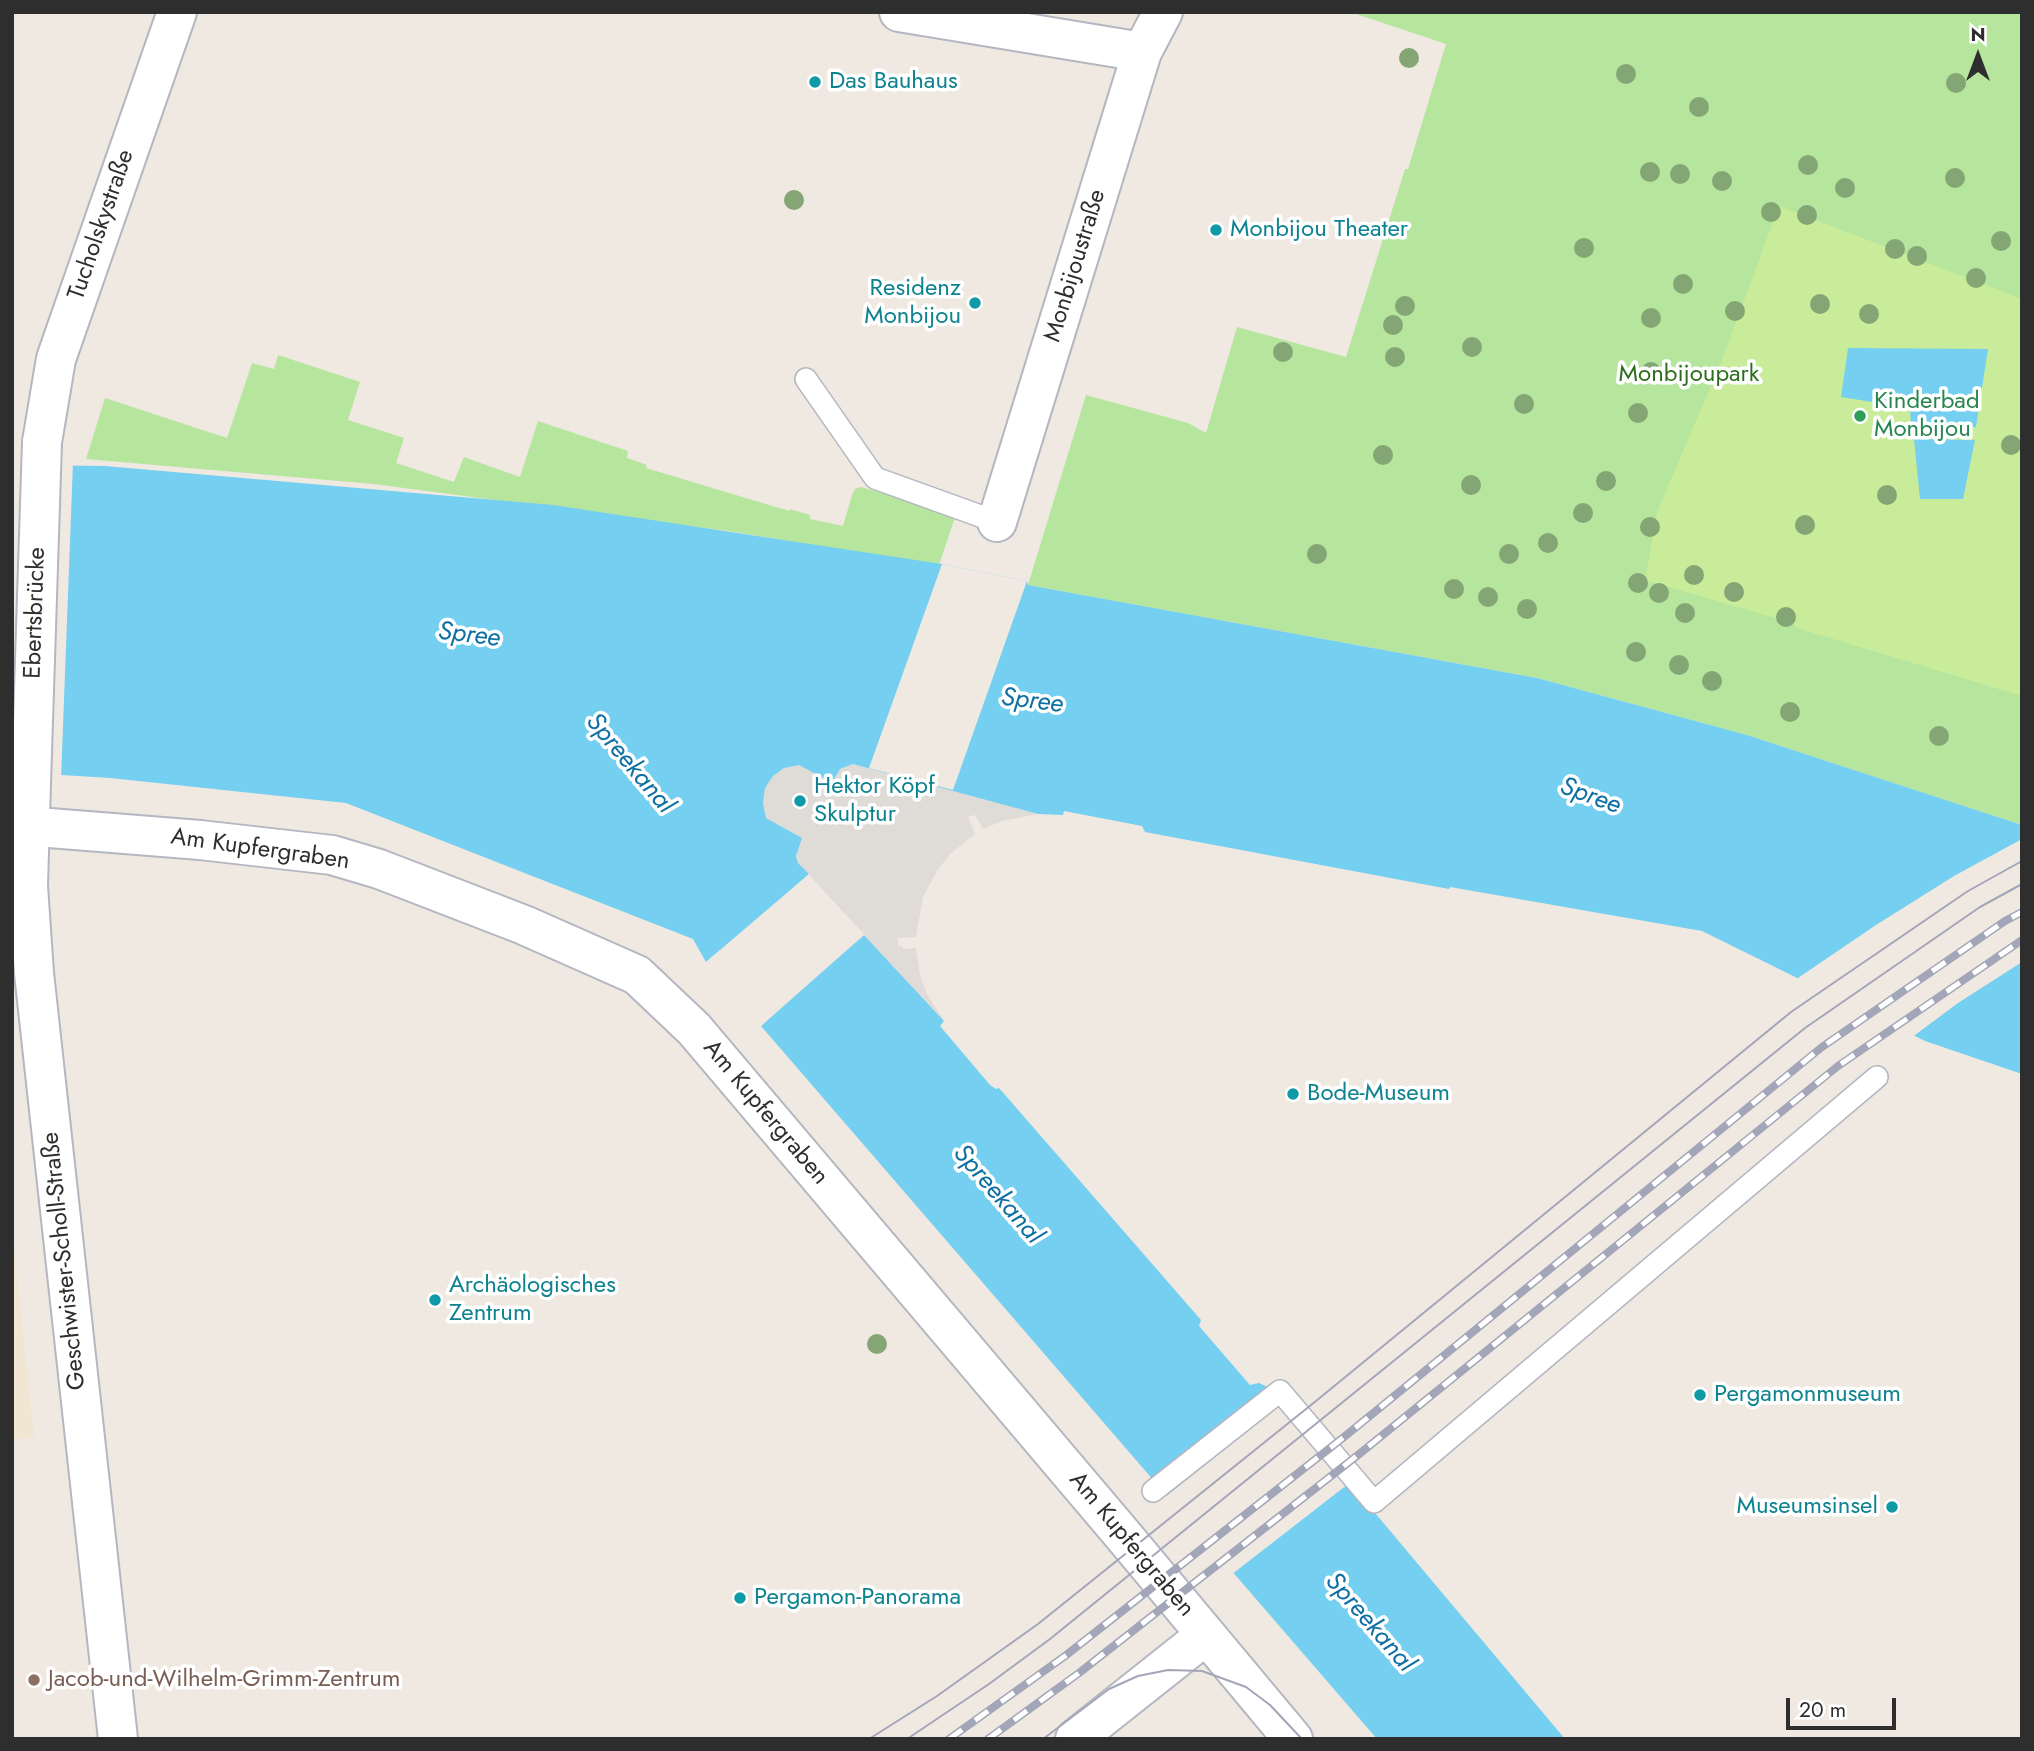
<!DOCTYPE html>
<html>
<head>
<meta charset="utf-8">
<style>
	body { margin:0 }
	#map { position:relative; width:2034px; height:1751px; overflow:hidden; background:#efe9e1; font-family:Jost,sans-serif }
	canvas { display:block }
	.frame { position:absolute; inset:0; border:14px solid #2e2e2e; pointer-events:none }
	.north { position:absolute; left:1943px; top:21px; width:70px; height:70px; -webkit-text-stroke:5px #fff; paint-order:stroke; rotate:0deg; font-size:19px; font-weight:700; line-height:28px; text-align:center; color:#2e2e2e }
	.north::after { content:''; display:block; margin:auto; width:24px; height:32px; background:#2e2e2e; clip-path:polygon(50% 0,100% 100%,50% 72%,0 100%) }
	.scale { position:absolute; left:1786px; top:1698px; width:110px; height:32px; box-sizing:border-box; border:4px solid #2e2e2e; border-top:0; padding-left:9px; font-size:21px; line-height:24px; white-space:nowrap; color:#2e2e2e; -webkit-text-stroke:5px #fff; paint-order:stroke }
</style>
</head>
<body>
<div id="map">
<canvas width="2034" height="1751"></canvas>
<div class="frame"></div>
<div class="north">N</div>
<div class="scale">20 m</div>
</div>
<script>
const ctx = document.querySelector('canvas').getContext('2d');
ctx.lineJoin = 'round';
function fillPath(path, color) {
  ctx.fillStyle = color;
  ctx.fill(path, 'evenodd');
}
function toPath(rows) {
  const path = new Path2D();
  for (const r of rows) {
    path.moveTo(r[0], r[1]);
    for (let i = 2; i < r.length; i += 2) path.lineTo(r[i], r[i + 1]);
  }
  return path;
}
function stroke(path, color, width, dash) {
  ctx.strokeStyle = color;
  ctx.lineWidth = width;
  ctx.lineCap = dash ? 'butt' : 'round';
  ctx.setLineDash(dash || []);
  ctx.stroke(path);
}
function write(font, color, halo, rows, align = 'center') {
  ctx.font = font + ' Jost,sans-serif';
  ctx.lineWidth = 7;
  ctx.setLineDash([]);
  ctx.textBaseline = 'middle';
  ctx.strokeStyle = halo;
  ctx.fillStyle = color;
  for (const [text, x, y, turn = 0] of rows) {
    ctx.save();
    ctx.translate(x, y);
    ctx.rotate((+turn || 0) * Math.PI / 180);
    ctx.textAlign = isNaN(turn) ? turn : align;
    if (halo) ctx.strokeText(text, 0, 0);
    ctx.fillText(text, 0, 0);
    ctx.restore();
  }
}
fillPath(toPath([
	[12,1231,34,1437,12,1440]
]), '#f0e6d1');
fillPath(toPath([
	[1350,12,2022,12,2022,825,1747,735,1537,678,1028,585,1086,395,1188,423,1206,433,1237,327,1346,357,1405,169,1408,169,1446,44],
	[278,355,360,382,348,420,404,438,396,463,454,482,464,457,520,477,538,421,628,451,627,458,647,465,646,468,789,511,790,509,810,515,810,519,843,526,852,495,855,489,861,487,956,514,939,565,934,565,728,531,374,484,86,459,105,398,227,438,252,363,274,369]
]), '#b6e59e');
fillPath(toPath([
	[1779,206,2022,299,2022,696,1797,628,1792,623,1645,580,1657,512,1722,360]
]), '#c9ec9a');
fillPath(toPath([
	[853,764,1038,814,1002,821,983,829,975,815,968,817,975,834,950,854,937,871,923,897,916,937,898,938,898,946,902,946,903,949,916,948,920,975,927,994,944,1021,798,863,796,849,801,838,766,818,763,803,765,788,773,776,784,768,799,765,832,783,840,769]
]), '#dfdcd8');
fillPath(toPath([
	[1848,348,1988,349,1976,427,1911,424,1910,408,1841,397],
	[1914,439,1975,440,1963,499,1920,499],
	[12,465,105,466,553,505,942,564,1027,581,1028,585,1537,678,1747,735,2022,825,2022,1074,1925,1041,1702,931,1450,887,1449,889,1145,832,1142,826,1064,811,1063,815,1038,814,853,764,840,769,832,783,799,765,784,768,773,776,765,788,763,803,766,818,802,838,796,856,798,863,809,874,797,885,850,947,864,935,944,1021,940,1026,990,1085,996,1089,999,1088,1201,1320,1199,1326,1250,1385,1259,1383,1270,1388,1565,1739,1377,1739,761,1026,775,1013,720,950,706,962,693,939,346,803,110,778,12,772]
]), '#75cff0');
fillPath(toPath([
	[12,461,73,462,61,779,12,776],
	[942,564,1027,581,953,790,869,768],
	[2022,839,2022,962,1958,1003,1911,1038,1795,980,1876,925,1954,876],
	[809,874,811,877,802,885,851,942,862,932,864,935,761,1026,759,1023,771,1013,720,954,708,964,706,962],
	[1285,1401,1352,1481,1231,1575,1164,1498]
]), '#efe9e1');
const service = toPath([
	[806,379,875,478,997,522],
	[1153,1491,1280,1391,1374,1502,1877,1077]
]);
const minor = toPath([
	[899,12,1142,52],
	[997,522,1142,52,1163,12],
	[12,825,200,840,332,855,379,869,524,925,637,975,694,1029,1122,1534,1293,1739],
	[1075,1739,1206,1635]
]);
const tertiary = toPath([
	[42,442,56,359,177,12],
	[31,783,28,886,34,973,118,1739]
]);
stroke(service, '#b4b7c1', 24);
stroke(minor, '#b4b7c1', 42);
stroke(tertiary, '#b4b7c1', 42);
stroke(service, '#fff', 21);
stroke(minor, '#fff', 38);
stroke(tertiary, '#fff', 38);
stroke(toPath([
	[869,1739,937,1696,1038,1624,1316,1401,1791,1012,1968,891,2022,861],
	[907,1739,989,1684,1050,1639,1805,1028,1980,907,2022,884],
	[1043,1739,1109,1689,1138,1676,1168,1670,1202,1671,1246,1687,1270,1705,1302,1739]
]), '#a3a6b8', 2);
const rail = toPath([
	[949,1739,1065,1656,1344,1437,1822,1047,2005,921,2022,912],
	[988,1739,1079,1673,1358,1455,1838,1066,2022,940]
]);
stroke(rail, '#a3a6b8', 8);
stroke(rail, '#fff', 5, [16]);
const tertiaryBridge = toPath([
	[31,783,42,442]
]);
stroke(tertiaryBridge, '#b4b7c1', 42, []);
stroke(tertiaryBridge, '#fff', 38);
ctx.fillStyle = '#84a574';
for (const [x, y] of [
	[1409,58],
	[1626,74],
	[1956,83],
	[1699,107],
	[1808,165],
	[1650,172],
	[1680,174],
	[1955,178],
	[1722,181],
	[1845,188],
	[794,200],
	[1771,212],
	[1807,215],
	[2001,241],
	[1584,248],
	[1895,249],
	[1917,256],
	[1976,278],
	[1683,284],
	[1820,304],
	[1405,306],
	[1735,311],
	[1869,314],
	[1651,318],
	[1393,325],
	[1472,347],
	[1283,352],
	[1395,357],
	[1651,372],
	[1524,404],
	[1638,413],
	[2011,445],
	[1383,455],
	[1606,481],
	[1471,485],
	[1887,495],
	[1583,513],
	[1805,525],
	[1650,527],
	[1548,543],
	[1317,554],
	[1509,554],
	[1694,575],
	[1638,583],
	[1454,589],
	[1734,592],
	[1659,593],
	[1488,597],
	[1527,609],
	[1685,613],
	[1786,617],
	[1636,652],
	[1679,665],
	[1712,681],
	[1790,712],
	[1939,736],
	[877,1344]
]) {
  ctx.beginPath();
  ctx.arc(x, y, 10, 0, 2 * Math.PI);
  ctx.fill();
}
for (const [x, y, r, color] of [
	[815,82,7,"#0f9aa8"],
	[1216,230,7,"#0f9aa8"],
	[975,303,7,"#0f9aa8"],
	[1860,416,7,"#2e9e5b"],
	[800,801,7,"#0f9aa8"],
	[1293,1094,7,"#0f9aa8"],
	[435,1300,7,"#0f9aa8"],
	[1700,1395,7,"#0f9aa8"],
	[1892,1507,7,"#0f9aa8"],
	[740,1598,7,"#0f9aa8"],
	[34,1680,7,"#8d6e63"]
]) {
  const dot = new Path2D();
  dot.arc(x, y, r, 0, 2 * Math.PI);
  ctx.fillStyle = color;
  ctx.fill(dot);
  stroke(dot, '#fff', 2.5);
}
write('24px', '#0d838f', '#fff', [
	["Das Bauhaus",829,82],
	["Monbijou Theater",1230,230],
	["Residenz",961,289,"right"],
	["Monbijou",961,317,"right"],
	["Hektor Köpf",814,787],
	["Skulptur",814,815],
	["Bode-Museum",1307,1094],
	["Archäologisches",449,1286],
	["Zentrum",449,1314],
	["Pergamonmuseum",1714,1395],
	["Museumsinsel",1878,1507,"right"],
	["Pergamon-Panorama",754,1598]
], 'left');
write('24px', '#2e2e2e', '#fff', [
	["Tucholskystraße",102,225,-71],
	["Monbijoustraße",1076,266,-73],
	["Ebertsbrücke",36,613,-88],
	["Am Kupfergraben",260,850,8],
	["Am Kupfergraben",765,1113,50],
	["Geschwister-Scholl-Straße",65,1261,-96],
	["Am Kupfergraben",1131,1545,50]
]);
write('24px', '#2c6e1b', '#fff', [
	["Monbijoupark",1689,375]
]);
write('24px', '#27864d', '#fff', [
	["Kinderbad",1874,402],
	["Monbijou",1874,430]
], 'left');
write('24px', '#785e54', '#fff', [
	["Jacob-und-Wilhelm-Grimm-Zentrum",48,1680]
], 'left');
write('italic 26px', '#0d6fa3', '#fff', [
	["Spree",469,636,7],
	["Spree",1032,702,7],
	["Spreekanal",629,764,50],
	["Spree",1590,797,20],
	["Spreekanal",997,1195,49],
	["Spreekanal",1369,1623,49]
]);
</script>
</body>
</html>
